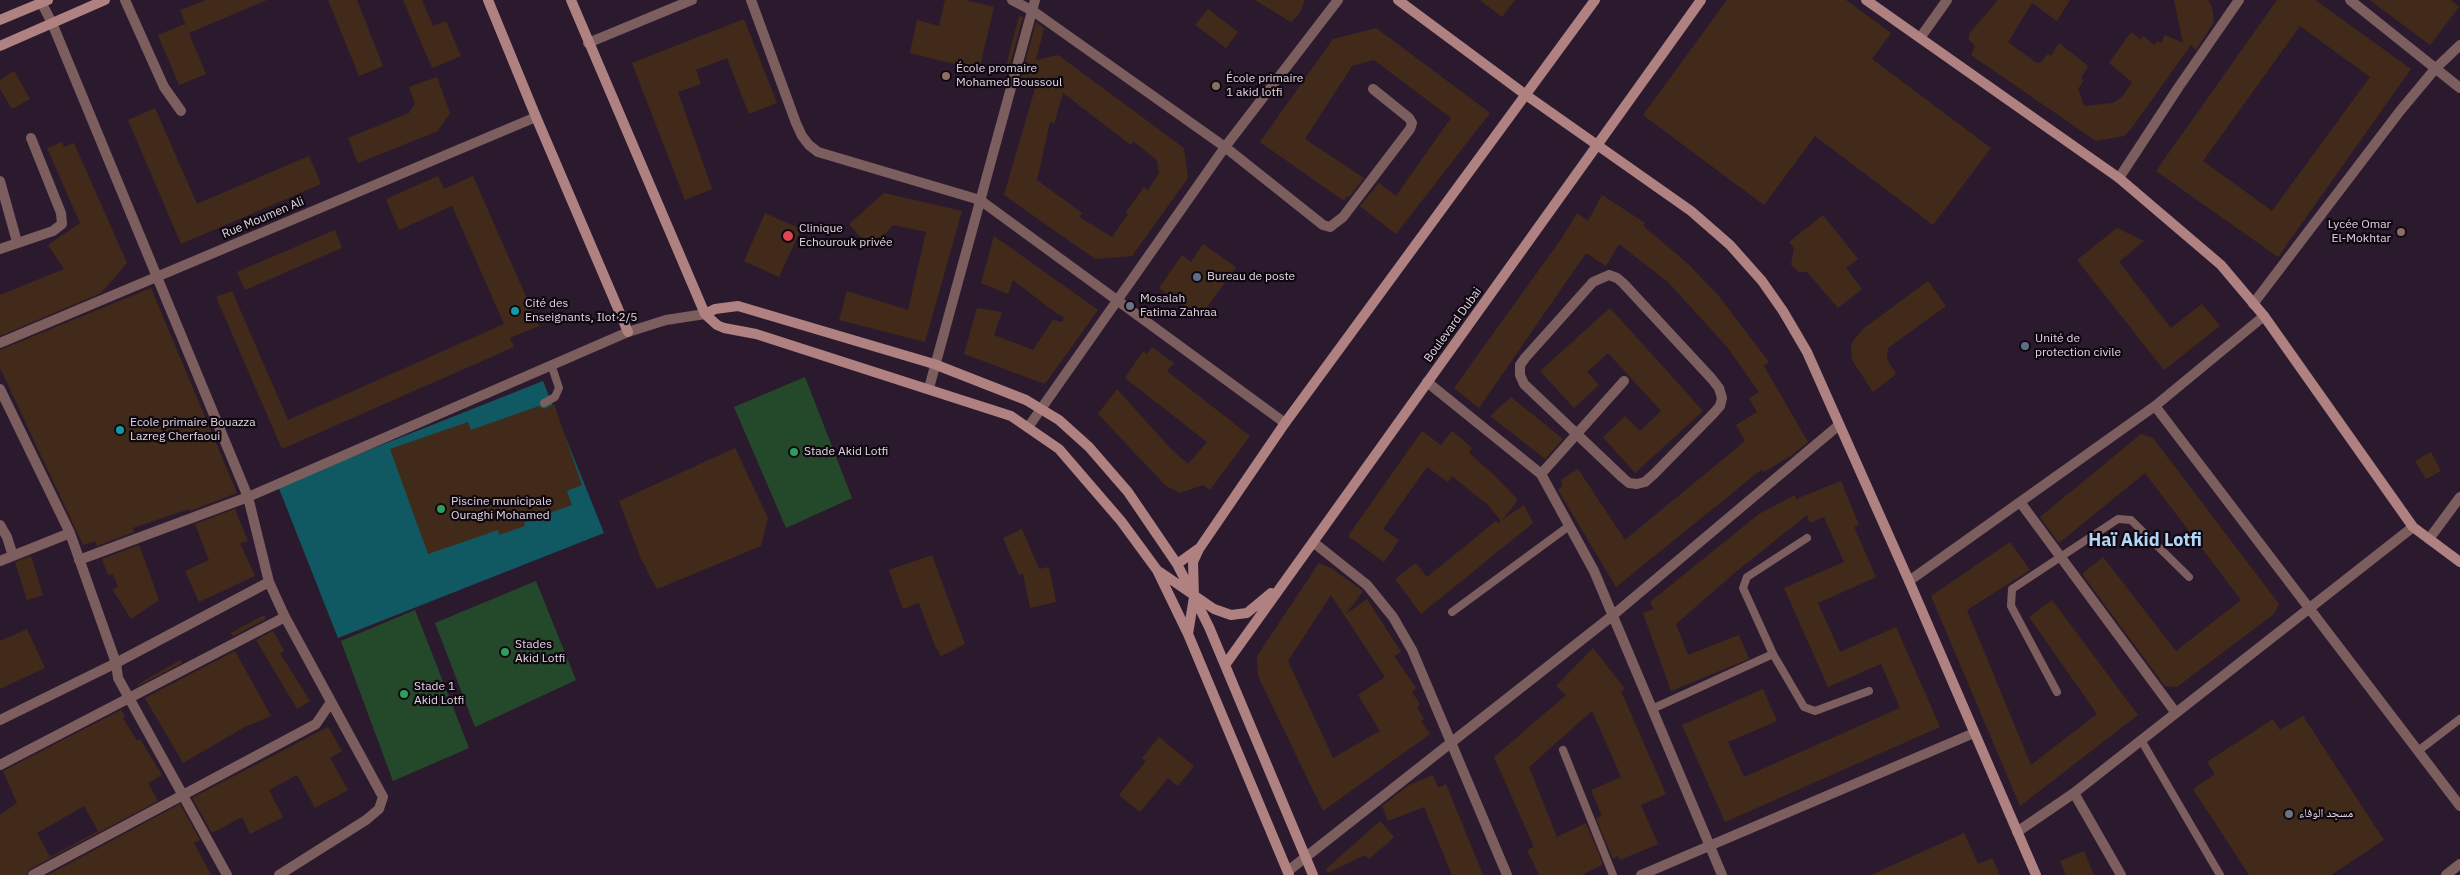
<!DOCTYPE html>
<html>
<head>
<meta charset="utf-8">
<style>
	body { margin:0 }
	canvas { display:block; background:#2b1a2e }
</style>
</head>
<body>
<canvas width="2460" height="875"></canvas>
<script>
const ctx = document.querySelector('canvas').getContext('2d');
ctx.lineJoin = 'round';
function fillPath(path, color) {
  ctx.fillStyle = color;
  ctx.fill(path, 'evenodd');
}
function toPath(rows) {
  const path = new Path2D();
  for (const r of rows) {
    path.moveTo(r[0], r[1]);
    for (let i = 2; i < r.length; i += 2) path.lineTo(r[i], r[i + 1]);
  }
  return path;
}
function stroke(path, color, width, dash) {
  ctx.strokeStyle = color;
  ctx.lineWidth = width;
  ctx.lineCap = dash ? 'butt' : 'round';
  ctx.setLineDash(dash || []);
  ctx.stroke(path);
}
function write(font, color, halo, rows, align = 'center') {
  ctx.font = font + ' "IBM Plex Sans","Noto Naskh Arabic",sans-serif';
  ctx.lineWidth = 4.5;
  ctx.setLineDash([]);
  ctx.textBaseline = 'middle';
  ctx.strokeStyle = halo;
  ctx.fillStyle = color;
  for (const [text, x, y, turn = 0] of rows) {
    ctx.save();
    ctx.translate(x, y);
    ctx.rotate((+turn || 0) * Math.PI / 180);
    ctx.textAlign = isNaN(turn) ? turn : align;
    if (halo) ctx.strokeText(text, 0, 0);
    ctx.fillText(text, 0, 0);
    ctx.restore();
  }
}
fillPath(toPath([
	[805,377,852,498,786,528,734,407],
	[536,581,576,680,475,727,435,623],
	[415,610,469,748,393,781,341,641]
]), '#24492a');
fillPath(toPath([
	[543,381,604,533,338,638,278,486]
]), '#105862');
fillPath(toPath([
	[206,0,267,0,189,33,180,10],
	[328,0,357,0,383,66,359,76],
	[403,0,422,0,433,26,446,21,461,56,432,68],
	[945,0,965,0,994,7,979,70,910,53,917,20,939,26],
	[1255,0,1305,0,1299,14,1291,22],
	[1480,0,1515,0,1502,17],
	[1727,0,1846,0,1891,33,1872,59,1991,148,1933,225,1815,136,1764,205,1643,115],
	[1998,0,2070,0,2057,21,2032,3,2008,42,2035,62,2040,63,2048,54,2051,56,2059,43,2088,66,2081,78,2084,80,2078,89,2084,106,2113,103,2123,96,2132,82,2109,63,2131,32,2141,40,2143,36,2155,45,2157,41,2161,43,2165,35,2183,43,2174,0,2208,0,2212,7,2214,22,2196,50,2191,45,2131,129,2124,136,2096,141,1971,55,1975,46,1969,40,1969,34],
	[2277,0,2315,0,2411,69,2278,257,2156,171],
	[2300,26,2370,77,2272,211,2203,161],
	[2370,0,2451,0,2459,7,2430,45],
	[1208,9,1238,32,1226,48,1195,25],
	[1019,16,1023,17,1007,75,1004,74],
	[744,19,777,103,749,114,727,58,696,70,701,84,678,92,712,189,685,200,632,63],
	[1036,22,1044,28,1036,60,1058,55,1184,148,1188,178,1132,256,1095,259,1004,195,1037,82,1021,78],
	[1063,93,1131,145,1133,141,1157,160,1159,173,1148,190,1144,187,1126,212,1128,214,1112,237,1079,217,1082,213,1037,180,1050,122,1054,124],
	[185,24,206,74,179,85,158,35],
	[1376,28,1490,113,1396,234,1360,206,1379,183,1396,196,1451,118,1374,60,1352,66,1305,139,1364,178,1349,197,1347,196,1344,201,1260,142,1333,39],
	[14,71,30,99,12,109,0,89,0,80],
	[437,77,450,113,438,131,358,163,348,138,409,113,415,104,409,87],
	[155,108,197,204,309,156,321,184,181,244,128,120],
	[62,142,64,147,74,143,127,263,101,293,0,336,0,295,64,269,48,245,80,223,47,148],
	[438,176,444,189,473,176,539,326,510,338,514,347,282,449,216,297,232,291,288,420,504,324,452,206,399,230,386,199],
	[884,193,962,211,925,342,839,320,847,291,908,310,926,232,893,225,871,249,849,224],
	[1602,195,1645,223,1643,226,1687,263,1718,295,1769,362,1764,366,1808,442,1792,455,1764,472,1762,469,1616,587,1558,490,1562,486,1561,480,1578,469,1625,540,1745,441,1736,425,1757,412,1749,398,1759,392,1728,348,1668,282,1619,244,1606,266,1586,253,1479,408,1454,388,1562,238,1577,213,1588,221],
	[765,213,801,229,779,277,744,261],
	[1823,215,1858,259,1846,268,1862,289,1838,308,1807,272,1799,272,1791,265,1794,248,1789,242],
	[2117,228,2144,241,2119,262,2171,328,2202,304,2220,326,2164,370,2077,260],
	[335,230,342,248,245,290,237,272],
	[994,236,1098,310,1045,384,964,354,977,308,1002,312,994,335,1033,350,1053,320,1062,322,1064,317,1056,313,1013,280,1008,294,981,283],
	[1203,244,1236,267,1200,317,1159,288,1182,255,1191,262],
	[1928,281,1946,306,1888,348,1887,359,1896,374,1873,392,1852,360,1851,347,1853,341,1864,328],
	[151,288,237,493,190,511,189,509,133,528,134,532,97,546,95,541,83,545,0,368,0,350],
	[1610,308,1703,411,1635,473,1603,437,1625,416,1640,431,1661,411,1608,353,1587,372,1599,385,1574,408,1540,371],
	[1152,347,1174,363,1167,371,1250,436,1210,490,1203,485,1180,493,1166,486,1098,414,1117,389,1171,449,1188,464,1207,442,1125,378,1143,351,1147,354],
	[1511,397,1563,439,1545,459,1490,416],
	[554,404,582,485,567,491,572,505,524,522,525,526,499,535,498,530,428,554,390,449,468,422,471,430,539,406,544,409],
	[1422,431,1441,445,1452,431,1472,448,1469,453,1492,473,1518,500,1502,520,1524,505,1533,523,1421,614,1395,579,1416,563,1427,577,1496,521,1498,523,1501,521,1488,505,1452,476,1448,482,1427,467,1383,529,1399,540,1384,562,1348,536],
	[2141,434,2153,438,2279,604,2274,614,2177,687,2165,686,2082,574,2103,557,2176,651,2241,600,2145,473,2059,543,2040,517],
	[735,448,768,518,761,546,657,589,641,559,619,501],
	[2431,452,2441,471,2426,479,2415,461],
	[1841,481,1859,525,1854,527,1876,577,1818,603,1840,652,1896,627,1940,727,1725,822,1682,725,1763,689,1777,721,1728,742,1744,777,1900,708,1881,664,1828,687,1784,588,1844,562,1824,517,1810,523,1807,515,1738,570,1676,624,1688,655,1739,635,1749,659,1671,691,1643,613,1654,609,1650,602,1759,514,1795,495,1796,499],
	[235,509,248,541,240,543,255,576,199,602,185,571,209,560,195,524],
	[1022,529,1039,569,1049,567,1056,602,1030,608,1023,573,1019,575,1003,538],
	[2010,542,2030,570,1967,610,2031,765,2097,714,2029,617,2052,600,2138,715,2020,806,1931,596],
	[139,545,159,600,131,619,112,589,118,587,113,574,108,575,102,559],
	[932,555,965,644,941,656,935,646,919,603,903,609,889,570],
	[31,556,43,595,27,600,15,562],
	[1319,563,1331,568,1363,591,1346,614,1367,599,1401,652,1394,656,1416,688,1412,692,1420,704,1417,707,1424,719,1421,721,1430,734,1323,811,1258,676,1257,656],
	[1331,595,1385,677,1358,695,1380,731,1333,758,1288,661],
	[264,615,266,619,233,636,231,633],
	[27,629,45,668,0,689,0,641],
	[273,631,284,651,280,653,310,701,297,709,256,640],
	[1593,648,1625,689,1621,691,1666,794,1641,805,1658,844,1620,860,1618,856,1613,859,1596,818,1602,816,1591,790,1621,777,1592,711,1529,767,1557,837,1586,823,1603,864,1582,875,1539,875,1527,850,1534,847,1494,757,1566,695,1556,686],
	[235,651,271,716,245,727,183,763,145,698],
	[180,660,182,663,138,686,137,685],
	[121,710,125,716,123,718,137,741,140,739,162,775,148,783,158,801,30,869,26,875,0,875,0,815,17,803,3,771],
	[84,806,98,831,50,857,37,833],
	[2303,716,2384,840,2331,875,2249,875,2193,789,2215,774,2207,762,2273,719,2280,730],
	[328,727,342,751,330,758,348,790,315,808,297,775,269,790,283,817,250,834,242,817,212,833,192,798],
	[1159,737,1194,766,1178,786,1168,778,1140,812,1119,795,1146,761,1142,758],
	[1433,775,1438,788,1446,784,1483,875,1452,875,1424,807,1388,821,1382,806,1409,785],
	[180,804,200,840,194,843,211,875,48,875],
	[1380,821,1394,837,1389,842,1369,859,1365,855,1328,873,1326,869],
	[1964,833,1978,864,1992,858,2000,875,1871,875],
	[2084,851,2094,875,2066,875,2060,861]
]), '#412a19');
stroke(toPath([
	[544,403,555,397,559,388,552,367],
	[1807,538,1747,577,1743,588,1773,654,1804,707,1815,711,1869,691],
	[1452,612,1569,526],
	[2057,692,2011,606,2012,589,2118,519,2131,520,2189,577],
	[1652,709,1773,654],
	[2141,740,2220,875],
	[1563,750,1613,875],
	[2418,751,2460,719]
]), '#7c5e5e', 8);
stroke(toPath([
	[40,0,52,23,248,497,269,582,285,617,383,797,379,809,366,820,279,875],
	[125,0,164,87,181,111],
	[751,0,796,123,802,136,809,145,818,152,980,200,1285,423],
	[1012,0,1033,11,1225,147,1323,225,1330,227,1343,217,1410,129,1412,123,1409,118,1373,89],
	[2350,0,2460,88],
	[1920,38,1947,0],
	[588,43,692,0],
	[2119,178,2178,88,2239,0],
	[0,181,17,242],
	[0,249,53,231,62,224,61,213,31,138],
	[1609,275,1617,278,1623,283,1712,379,1719,388,1722,398,1720,406,1713,414,1654,474,1645,482,1637,484,1629,483,1623,478,1524,384,1520,375,1520,365,1525,358,1593,282,1609,275],
	[2253,304,2400,111,2435,69,2460,45],
	[0,343,536,117],
	[1427,382,1541,474,1594,571,1722,875],
	[929,388,1035,0],
	[0,389,70,533,116,663,118,678,227,875],
	[2155,406,2460,806],
	[1029,426,1225,147,1338,0],
	[1541,474,1624,381],
	[2020,502,2176,713],
	[0,525,7,537,13,556],
	[2429,539,2460,497],
	[1313,542,1367,585,1393,617,1412,650,1507,875],
	[79,560,248,497,628,332,666,320,705,314],
	[0,561,70,533],
	[1909,581,2155,406,2264,316],
	[0,720,116,663,269,582],
	[0,765,285,617],
	[2074,793,2121,875],
	[2017,832,2074,793,2413,527],
	[1288,871,1612,616,1839,425],
	[33,875,316,724,331,702],
	[1641,875,1974,733],
	[2446,875,2460,864]
]), '#7c5e5e', 10);
stroke(toPath([
	[488,0,536,117,628,332],
	[571,0,705,314,717,325,724,328,756,334,1011,416,1059,449,1121,521,1157,570,1188,634,1289,875],
	[1398,0,1526,95,1691,211,1730,245,1762,281,1783,311,1807,352,1909,581,2036,875],
	[1866,0,2119,178,2221,265,2264,316,2413,527,2460,562],
	[0,20,48,0],
	[0,46,105,0],
	[705,314,715,309,738,306,934,364,1026,400,1059,420,1089,447,1128,492,1177,564,1194,597,1209,627,1313,875],
	[1177,564,1198,549],
	[1160,572,1214,609,1231,615,1247,613,1271,593],
	[1188,634,1194,597,1193,562,1199,549,1285,423,1595,0],
	[1225,665,1701,0]
]), '#af8181', 10);
for (const [x, y, r, color] of [
	[946,76,5,"#8d6e63"],
	[1216,86,5,"#8d6e63"],
	[2401,232,5,"#8d6e63"],
	[788,236,6,"#e0444e"],
	[1197,277,5,"#5c6f8a"],
	[1130,306,5,"#6b7280"],
	[515,311,5,"#0f9aa8"],
	[2025,346,5,"#5c6f8a"],
	[120,430,5,"#0f9aa8"],
	[794,452,5,"#2e9e5b"],
	[441,509,5,"#2e9e5b"],
	[505,652,5,"#2e9e5b"],
	[404,694,5,"#2e9e5b"],
	[2289,814,5,"#6b7280"]
]) {
  const dot = new Path2D();
  dot.arc(x, y, r, 0, 2 * Math.PI);
  ctx.fillStyle = color;
  ctx.fill(dot);
  stroke(dot, '#0f0810', 2);
}
write('12px', '#e1d5e2', '#0f0810', [
	["École promaire",956,69],
	["Mohamed Boussoul",956,83],
	["École primaire",1226,79],
	["1 akid lotfi",1226,93],
	["Lycée Omar",2391,225,"right"],
	["El-Mokhtar",2391,239,"right"],
	["Clinique",799,229],
	["Echourouk privée",799,243],
	["Bureau de poste",1207,277],
	["Mosalah",1140,299],
	["Fatima Zahraa",1140,313],
	["Cité des",525,304],
	["Enseignants, Ilot 2/5",525,318],
	["Unité de",2035,339],
	["protection civile",2035,353],
	["Ecole primaire Bouazza",130,423],
	["Lazreg Cherfaoui",130,437],
	["Stade Akid Lotfi",804,452],
	["Piscine municipale",451,502],
	["Ouraghi Mohamed",451,516],
	["Stades",515,645],
	["Akid Lotfi",515,659],
	["Stade 1",414,687],
	["Akid Lotfi",414,701],
	["مسجد الوفاء",2299,814]
], 'left');
write('12px', '#e1d5e2', '#0f0810', [
	["Rue Moumen Ali",263,218,-23],
	["Boulevard Dubai",1453,325,-54]
]);
write('bold 18px', '#b2d6f7', '#0f0810', [
	["Haï Akid Lotfi",2145,541]
]);
</script>
</body>
</html>
